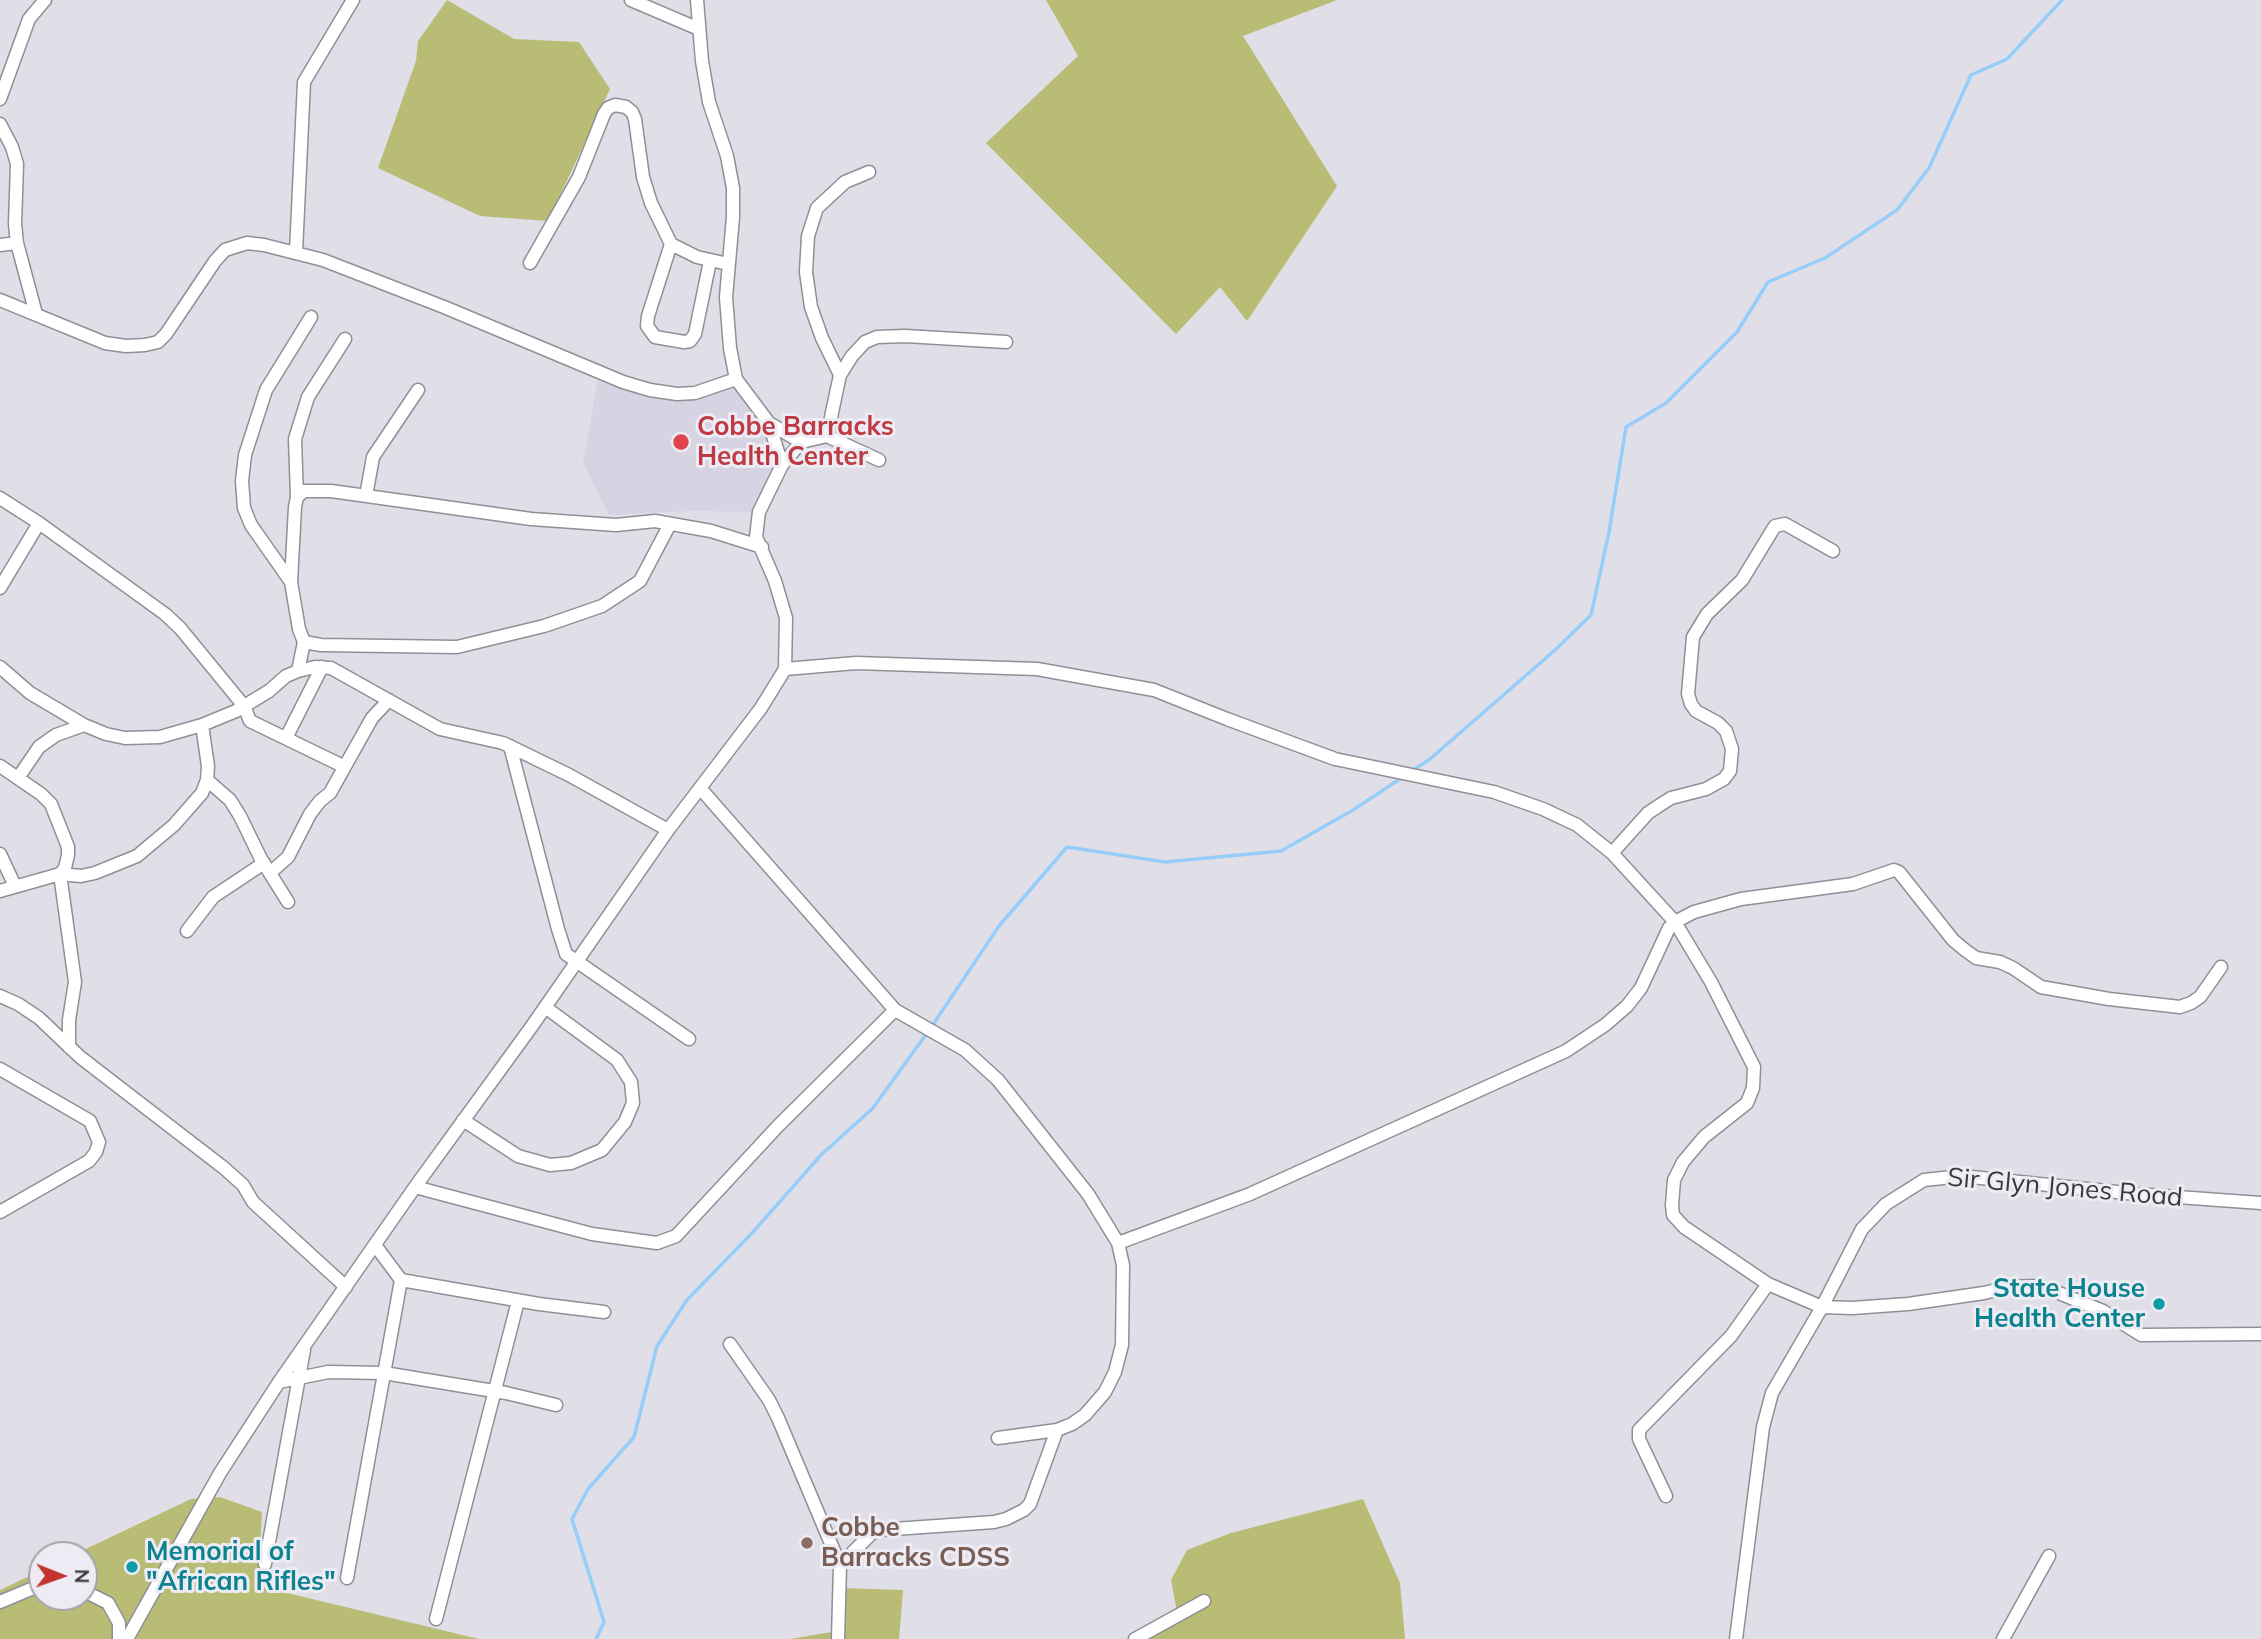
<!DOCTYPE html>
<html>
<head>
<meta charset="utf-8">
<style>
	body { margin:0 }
	#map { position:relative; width:2261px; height:1639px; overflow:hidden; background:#e0dfe7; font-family:Mulish,sans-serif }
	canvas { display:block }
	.north { position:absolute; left:28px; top:1541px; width:70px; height:70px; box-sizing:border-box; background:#edecf4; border:2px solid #a5a4aa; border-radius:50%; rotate:91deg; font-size:19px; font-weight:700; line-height:28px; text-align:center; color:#39383b }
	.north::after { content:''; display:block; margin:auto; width:24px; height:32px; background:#c2342f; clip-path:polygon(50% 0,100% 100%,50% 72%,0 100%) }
</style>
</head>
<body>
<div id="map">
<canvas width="2261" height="1639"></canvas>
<div class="north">N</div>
</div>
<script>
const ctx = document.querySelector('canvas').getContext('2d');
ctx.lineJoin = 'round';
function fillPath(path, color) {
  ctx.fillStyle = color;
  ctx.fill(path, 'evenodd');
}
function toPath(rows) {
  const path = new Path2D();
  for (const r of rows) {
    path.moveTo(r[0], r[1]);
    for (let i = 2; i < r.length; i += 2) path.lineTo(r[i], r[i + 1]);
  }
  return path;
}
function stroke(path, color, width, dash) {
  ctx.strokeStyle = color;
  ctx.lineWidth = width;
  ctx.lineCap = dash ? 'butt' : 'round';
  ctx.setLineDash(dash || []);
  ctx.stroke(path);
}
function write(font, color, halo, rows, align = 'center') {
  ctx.font = font + ' Mulish,sans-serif';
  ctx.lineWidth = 6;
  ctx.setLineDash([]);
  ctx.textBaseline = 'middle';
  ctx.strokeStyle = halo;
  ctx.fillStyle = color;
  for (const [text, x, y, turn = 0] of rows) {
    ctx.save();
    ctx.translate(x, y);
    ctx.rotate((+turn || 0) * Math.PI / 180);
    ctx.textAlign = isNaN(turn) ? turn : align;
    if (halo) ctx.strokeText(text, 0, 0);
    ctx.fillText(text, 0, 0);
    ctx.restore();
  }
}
fillPath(toPath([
	[608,376,677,394,736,379,769,423,782,465,759,512,692,511,609,515,583,462,598,379]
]), '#d6d3e2');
fillPath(toPath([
	[447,0,514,39,579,42,610,89,548,221,480,216,378,168,416,61,418,41],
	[1046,0,1337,0,1243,36,1337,186,1247,321,1220,287,1176,334,986,143,1078,56],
	[220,1497,262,1512,258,1586,479,1639,0,1639,0,1590,42,1570,42,1597,84,1597,84,1555,73,1555,191,1499],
	[1363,1499,1400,1583,1405,1639,1136,1639,1178,1617,1171,1580,1187,1550,1231,1533],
	[838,1588,903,1590,899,1639,790,1639,837,1631]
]), '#b8bc75');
stroke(toPath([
	[1413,770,1430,759,1554,651,1591,615,1609,532,1626,427,1666,403,1737,332,1768,282,1825,258,1897,210,1929,168,1971,75,2007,59,2062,0],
	[932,1026,999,926,1067,847,1165,862,1281,851,1353,810,1403,777],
	[596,1639,604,1622,572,1519,588,1489,634,1437,657,1346,687,1300,753,1232,821,1155,873,1108,927,1033]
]), '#96cdfa', 3.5);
const street = toPath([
	[631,0,699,29],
	[697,0,702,61,709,102,727,156,733,188,733,217,726,297,730,348,736,379,769,423,782,465],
	[0,99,29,19,45,0],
	[0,124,12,147,17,164,15,224,17,243,36,314],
	[671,244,648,316,647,326,655,337,684,342,690,341,695,334,710,261],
	[0,245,17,243],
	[296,252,304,82,353,0],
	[530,263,579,177,604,114,608,108,615,105,626,107,632,112,635,119,643,177,651,203,671,244,697,257,728,264],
	[0,300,105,343,126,346,145,345,158,342,166,334,215,261,225,250,247,243,264,245,323,260,444,307,623,382,650,390,677,394,695,393,736,379],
	[840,375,822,338,811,307,806,272,808,236,817,208,845,182,869,172],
	[769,423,801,442],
	[827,436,840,375,852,356,865,342,877,337,905,336,1006,342],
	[366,496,373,457,418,390],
	[297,497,295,439,308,397,345,339],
	[0,498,39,523,165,614,180,628,244,706,250,721,343,766],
	[291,582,251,525,244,508,242,481,245,455,266,390,311,317],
	[0,588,39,523],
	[304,642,321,645,457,647,544,626,602,606,640,581,670,524],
	[0,667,30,693,84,725,106,734,125,738,160,737,202,725,236,711,269,691,286,676,298,671,315,667,331,668,440,729,503,743,569,775,668,830],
	[785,669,856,663,1037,669,1154,690,1227,719,1335,759,1494,792,1543,809,1577,825,1612,853,1675,922,1711,982,1754,1067,1753,1088,1747,1103,1704,1137,1683,1162,1674,1180,1672,1205,1673,1215,1684,1227,1768,1284,1822,1307,1852,1308,1908,1304,1984,1293,2009,1287,2037,1286,2049,1289,2103,1311,2141,1335,2261,1334],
	[298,671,304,642,299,629,291,582,295,507,297,497,304,491,331,491,531,519,616,525,655,521,711,531,762,547],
	[286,738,322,667],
	[510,746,558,929,566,954,689,1039],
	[0,766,41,794,51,804,68,847,68,855,65,868,60,874,0,891],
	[18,778,39,747,56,735,84,725],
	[207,780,230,800,240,816,261,859,288,902],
	[700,788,895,1010,965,1050,998,1080,1088,1194,1118,1243,1123,1265,1122,1345,1115,1372,1105,1392,1085,1415,1072,1424,1057,1430,998,1438],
	[1612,853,1648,813,1660,805,1671,798,1706,789,1724,779,1730,771,1732,749,1726,731,1718,723,1696,711,1691,704,1688,694,1693,637,1707,614,1742,580,1775,526,1785,524,1833,551],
	[0,854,15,886],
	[270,873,288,857,310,814,320,801,330,793,372,718,389,700],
	[187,931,213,897,264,863],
	[0,996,18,1004,39,1018,80,1057,224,1168,243,1185,253,1202,346,1287],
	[69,1047,69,1020,75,982,60,874,81,876,95,873,137,856,174,825,202,793,207,780,208,766,202,725],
	[0,1069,90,1121,99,1142,96,1152,89,1161,0,1212],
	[463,1120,518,1156,550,1165,571,1163,602,1150,625,1122,633,1103,631,1082,617,1060,545,1007],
	[415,1187,592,1234,657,1243,676,1236,778,1126,895,1010],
	[1118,1243,1250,1194,1566,1051,1605,1025,1627,1006,1641,988,1669,928,1675,922,1694,912,1741,899,1853,884,1894,870,1899,872,1953,940,1965,950,1976,958,2000,962,2013,968,2041,987,2109,999,2180,1007,2191,1003,2200,997,2221,967],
	[375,1245,401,1280,539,1304,604,1312],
	[730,1344,769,1400,778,1418,840,1565,838,1639],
	[279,1382,328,1372,384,1373,506,1393,556,1405],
	[1666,1496,1639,1439,1639,1430,1731,1336,1768,1284],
	[265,1564,304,1350],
	[840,1565,871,1534,880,1530,994,1522,1006,1519,1024,1510,1030,1504,1057,1430],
	[347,1578,401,1280],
	[84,1591,108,1603,119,1623,119,1639],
	[0,1602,31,1589,42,1589],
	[436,1619,518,1301],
	[127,1639,220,1473,279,1382,415,1187,532,1026,668,830,761,708,785,669,786,618,775,581,756,537,759,512,782,465,801,442,827,436,879,460],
	[1135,1639,1204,1601],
	[1736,1639,1763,1427,1772,1393,1822,1307,1862,1229,1886,1204,1924,1180,1962,1176,2136,1194,2261,1203],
	[2003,1639,2049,1556]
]);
stroke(street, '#908e96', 15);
stroke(street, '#fff', 12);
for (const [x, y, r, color] of [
	[681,442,9,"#e0444e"],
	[2159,1304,7,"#0f9aa8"],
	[807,1543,7,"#8d6e63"],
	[132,1567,7,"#0f9aa8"]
]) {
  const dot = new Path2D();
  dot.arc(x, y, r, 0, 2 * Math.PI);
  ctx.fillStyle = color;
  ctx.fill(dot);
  stroke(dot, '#edecf4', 2.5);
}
write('bold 26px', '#be3a42', '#edecf4', [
	["Cobbe Barracks",697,427],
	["Health Center",697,457]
], 'left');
write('26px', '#39383b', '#edecf4', [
	["Sir Glyn Jones Road",2065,1188,5]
]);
write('bold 26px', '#0d838f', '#edecf4', [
	["State House",2145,1289],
	["Health Center",2145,1319],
	["Memorial of",146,1552,"left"],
	["\"African Rifles\"",146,1582,"left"]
], 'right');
write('bold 26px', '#785e54', '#edecf4', [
	["Cobbe",821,1528],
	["Barracks CDSS",821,1558]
], 'left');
</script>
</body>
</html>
